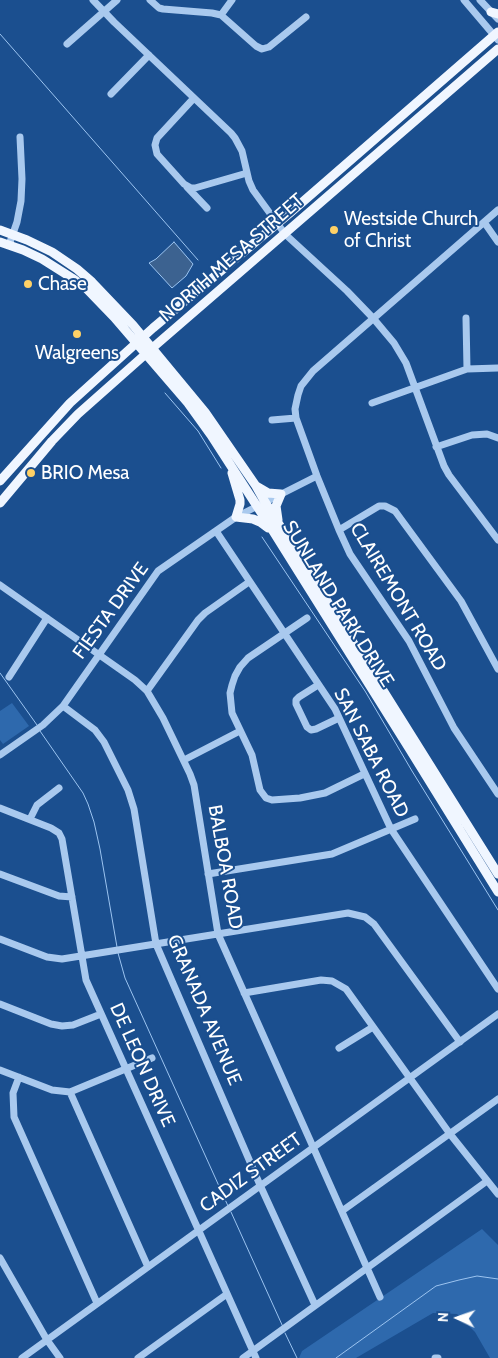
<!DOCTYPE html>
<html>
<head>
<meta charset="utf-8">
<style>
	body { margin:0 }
	#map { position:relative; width:498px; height:1358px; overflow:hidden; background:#1b4f8f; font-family:Cabin,sans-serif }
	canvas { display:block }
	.north { position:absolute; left:433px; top:1293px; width:50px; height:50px; -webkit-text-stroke:4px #1b4f8f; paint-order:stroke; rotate:273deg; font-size:14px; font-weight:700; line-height:20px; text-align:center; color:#fff }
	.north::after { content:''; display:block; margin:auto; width:18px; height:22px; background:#fff; clip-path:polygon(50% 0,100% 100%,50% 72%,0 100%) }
</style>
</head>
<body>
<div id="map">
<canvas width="498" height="1358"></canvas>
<div class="north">N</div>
</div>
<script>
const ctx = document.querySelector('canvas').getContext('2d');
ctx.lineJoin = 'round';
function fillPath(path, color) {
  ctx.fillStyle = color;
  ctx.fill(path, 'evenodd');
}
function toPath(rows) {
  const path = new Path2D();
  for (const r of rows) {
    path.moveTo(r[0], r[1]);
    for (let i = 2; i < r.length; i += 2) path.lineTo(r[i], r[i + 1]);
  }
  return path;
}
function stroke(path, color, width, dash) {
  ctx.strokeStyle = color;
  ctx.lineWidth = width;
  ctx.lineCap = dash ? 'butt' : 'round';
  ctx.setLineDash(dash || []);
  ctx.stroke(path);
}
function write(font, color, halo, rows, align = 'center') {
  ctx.font = font + ' Cabin,sans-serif';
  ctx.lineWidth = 4;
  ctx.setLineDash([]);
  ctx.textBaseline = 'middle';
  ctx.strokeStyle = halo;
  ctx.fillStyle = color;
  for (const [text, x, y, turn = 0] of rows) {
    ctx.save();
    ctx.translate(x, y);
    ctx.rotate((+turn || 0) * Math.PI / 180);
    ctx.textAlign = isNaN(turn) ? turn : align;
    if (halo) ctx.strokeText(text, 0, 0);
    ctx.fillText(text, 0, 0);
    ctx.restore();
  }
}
fillPath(toPath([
	[12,703,29,726,3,744,0,740,0,711],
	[482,1229,498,1245,498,1358,490,1358,475,1332,457,1314,433,1313,356,1358,299,1358,302,1351]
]), '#2e69ad');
const water = toPath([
	[174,242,193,264,186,276,172,288,149,263,156,259,174,242]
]);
fillPath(water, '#3c6290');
stroke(water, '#9cc4f0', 1);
stroke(toPath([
	[0,34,198,260],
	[165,393,198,431,221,468],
	[262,537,365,691,412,771,498,910],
	[0,673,37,725],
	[40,731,83,793,88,804,94,822,100,849,117,947],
	[118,953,125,978,228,1206],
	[231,1212,283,1327],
	[285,1333,297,1358],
	[336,1358,436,1286,459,1280,477,1276,498,1279]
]), '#9cc4f0', 1);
stroke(toPath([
	[93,0,114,22,231,133,235,138,242,151,249,181,253,190,285,234,347,291,373,318,394,343,406,363,444,466,449,475,498,540],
	[150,0,159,8,163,9,212,13,221,15,256,46,262,49,269,47,306,17],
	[464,0,498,40],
	[480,0,498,19],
	[221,15,232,0],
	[67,44,117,0],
	[111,94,149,55],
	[194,98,157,138,155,145,157,154,184,184,191,188,195,188,247,173],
	[187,187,207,208],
	[498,210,313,371,301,386,298,395,295,409,296,418,317,476,339,530,350,554,409,641,454,728,498,794],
	[484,222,498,242],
	[9,245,17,222,21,201,22,179,20,137],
	[466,318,467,369],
	[372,403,467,369,498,368],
	[272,420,296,418],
	[436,447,472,435,487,434,498,438],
	[339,530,379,506,385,506,395,511,461,601,498,669],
	[216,531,335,709,391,829,498,989],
	[0,585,135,680,147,691,163,718,190,774,194,785,218,934,380,1297],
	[307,618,248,658,240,667,235,676,232,685,230,693,232,713,252,755,260,790,266,798,272,800,300,798,325,793,364,774],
	[9,677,47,618],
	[318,685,299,697,296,700,296,704,307,727,311,730,316,729,339,718],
	[147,691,198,620,205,613,249,582],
	[63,706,95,730,104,742,128,790,134,809,156,944,260,1185,315,1305],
	[0,755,43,725,63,706,158,571,236,517,317,476],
	[184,760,240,731],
	[0,808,51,828,59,833,62,839,86,980,256,1358],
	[30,819,37,805,59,788],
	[0,874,59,896,72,897],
	[208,874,332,854,415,819],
	[0,939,47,957,62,959,348,913,365,917,374,924,460,1042],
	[244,993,321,980,332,981,346,989,450,1134,498,1194],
	[0,1004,51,1024,62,1026,73,1025,101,1014],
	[339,1048,373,1027],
	[0,1070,52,1090,70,1092,152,1058],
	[19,1077,13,1093,14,1117,97,1303],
	[70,1092,148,1267],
	[342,1211,498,1099],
	[0,1258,47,1340,60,1358],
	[22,1358,498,1014],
	[138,1358,227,1294],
	[243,1358,487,1181],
	[435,1358,438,1358]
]), '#a9c9ee', 7);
stroke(toPath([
	[491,12,498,14],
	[0,230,27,240,52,252,77,269,92,282,133,325,205,412,256,486,265,502,498,874],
	[0,242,23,250,42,259,72,278,86,288,114,317,188,403,211,435,273,531,409,748,498,892],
	[232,473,240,500,240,504,236,517,253,519,260,522,268,528],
	[0,481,70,403,153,328,291,212,498,32],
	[256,486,268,493,281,494,276,506,278,520],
	[0,503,52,441,78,414,157,344,498,49]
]), '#f0f6ff', 9);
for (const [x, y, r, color] of [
	[334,230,5,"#ffd166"],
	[28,284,5,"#ffd166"],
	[77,334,5,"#ffd166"],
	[31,473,5,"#ffd166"]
]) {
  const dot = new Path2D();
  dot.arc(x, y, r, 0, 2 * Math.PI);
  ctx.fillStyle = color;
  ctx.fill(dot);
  stroke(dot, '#1b4f8f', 2);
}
write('19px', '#fff', '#1b4f8f', [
	["Westside Church",344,219],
	["of Christ",344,241],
	["Chase",38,284],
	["Walgreens",77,353,"center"],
	["BRIO Mesa",41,473]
], 'left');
write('19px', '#fff', '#1b4f8f', [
	["NORTH MESA STREET",232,258,-41],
	["CLAIREMONT ROAD",398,597,59],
	["SUNLAND PARK DRIVE",338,604,58],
	["FIESTA DRIVE",111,611,-54],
	["SAN SABA ROAD",371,753,63],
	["BALBOA ROAD",225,867,80],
	["GRANADA AVENUE",204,1010,67],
	["DE LEON DRIVE",142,1065,66],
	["CADIZ STREET",251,1173,-36]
]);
</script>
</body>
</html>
